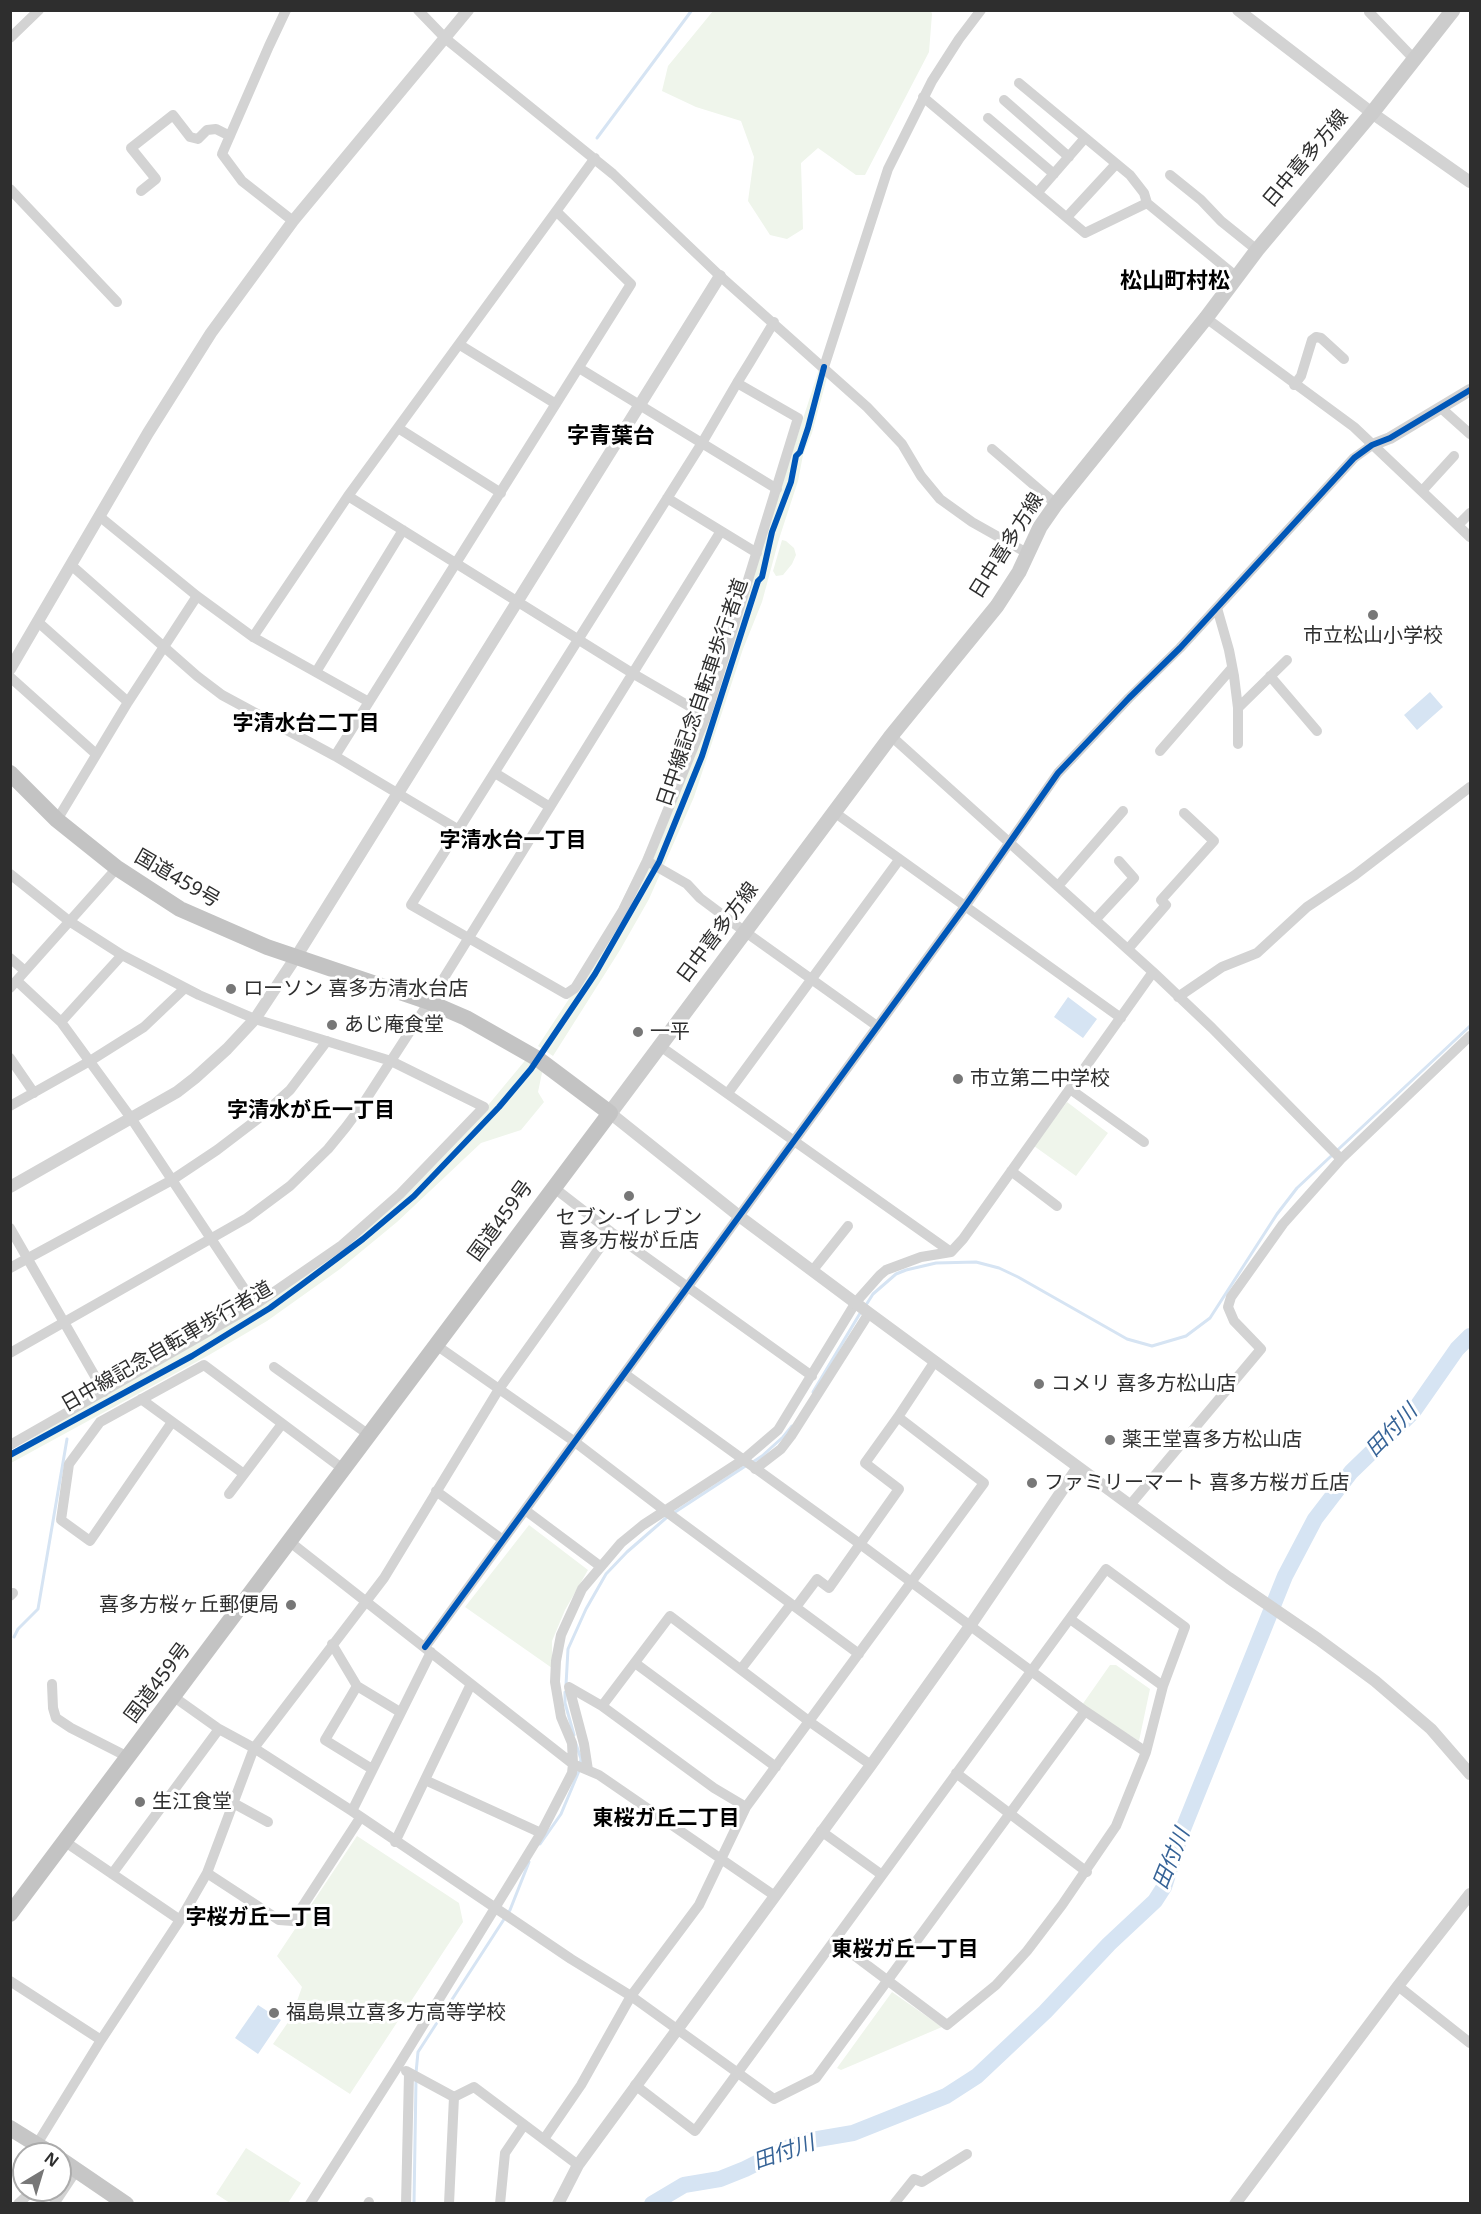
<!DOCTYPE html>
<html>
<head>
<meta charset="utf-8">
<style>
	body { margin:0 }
	#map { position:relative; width:1481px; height:2214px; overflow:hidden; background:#fff; font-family:"Noto Sans",sans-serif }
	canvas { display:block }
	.frame { position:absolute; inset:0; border:12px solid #2e2e2e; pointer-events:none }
	.north { position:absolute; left:12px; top:2142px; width:60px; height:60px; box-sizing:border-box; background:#fff; border:2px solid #ababab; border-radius:50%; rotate:38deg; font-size:16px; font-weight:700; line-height:24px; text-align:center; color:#2e2e2e }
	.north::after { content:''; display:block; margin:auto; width:21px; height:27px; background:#777; clip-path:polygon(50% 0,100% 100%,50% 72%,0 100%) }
</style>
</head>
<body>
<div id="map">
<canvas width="1481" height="2214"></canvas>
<div class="frame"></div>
<div class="north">N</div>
</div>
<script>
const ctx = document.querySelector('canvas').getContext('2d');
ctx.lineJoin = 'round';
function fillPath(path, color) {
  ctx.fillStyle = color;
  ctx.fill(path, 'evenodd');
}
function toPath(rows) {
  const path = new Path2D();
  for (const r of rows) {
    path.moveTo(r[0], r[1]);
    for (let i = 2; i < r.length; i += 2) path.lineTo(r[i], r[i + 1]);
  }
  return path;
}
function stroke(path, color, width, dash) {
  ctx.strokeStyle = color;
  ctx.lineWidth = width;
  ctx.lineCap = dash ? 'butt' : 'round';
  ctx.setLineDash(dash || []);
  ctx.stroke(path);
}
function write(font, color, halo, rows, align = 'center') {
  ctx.font = font + ' "Noto Sans","Noto Sans JP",sans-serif';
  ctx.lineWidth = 6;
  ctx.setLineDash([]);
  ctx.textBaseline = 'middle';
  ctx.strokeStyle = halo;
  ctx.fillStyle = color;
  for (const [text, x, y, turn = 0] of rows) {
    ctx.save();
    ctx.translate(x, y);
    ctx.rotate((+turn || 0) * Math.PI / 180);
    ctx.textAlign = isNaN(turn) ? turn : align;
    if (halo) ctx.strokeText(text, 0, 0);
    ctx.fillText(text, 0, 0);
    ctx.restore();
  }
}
fillPath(toPath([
	[931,11,932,14,929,52,865,175,856,175,818,148,801,163,803,229,787,239,770,235,748,201,754,157,741,121,696,107,662,91,668,66,713,11],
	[820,366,828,374,812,433,803,455,798,481,779,539,762,602,743,649,694,797,649,899,620,950,553,1056,538,1046,592,964,701,736],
	[782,540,786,541,794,548,796,555,792,564,783,575,776,576,773,571],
	[528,1057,543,1068,538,1092,544,1102,521,1130,481,1143,397,1222,340,1269,267,1321,209,1355,11,1463,11,1451,297,1279,465,1133],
	[1067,1102,1108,1133,1076,1176,1034,1146],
	[529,1525,588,1570,565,1610,552,1641,552,1668,465,1607],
	[1110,1665,1116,1665,1150,1689,1139,1741,1082,1705],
	[357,1836,459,1903,463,1922,350,2094,273,2044,291,2018,302,1987,277,1956],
	[892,1992,942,2027,841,2070,837,2068],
	[246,2148,301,2183,288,2203,230,2203,216,2194]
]), '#eff5eb');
fillPath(toPath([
	[1430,692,1443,707,1417,730,1404,715],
	[1068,997,1097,1019,1083,1038,1054,1017],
	[258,2005,281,2020,258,2054,235,2038]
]), '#d6e4f3');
stroke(toPath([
	[597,138,692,10],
	[866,1305,873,1294,896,1274,906,1270,936,1263,976,1262,999,1268,1018,1277,1127,1339,1152,1346,1186,1336,1210,1318,1277,1214,1297,1188,1470,1026],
	[813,1392,862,1310],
	[753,1462,762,1456,783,1437,792,1426],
	[14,1637,18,1629,38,1609,67,1439],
	[566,1685,568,1649,586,1609,606,1574,627,1552,666,1518,747,1465],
	[565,1692,565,1703,574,1735],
	[576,1744,581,1759,580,1764],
	[540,1844,561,1814,579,1771],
	[416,2073,418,2052,510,1910,529,1862],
	[414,2204,416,2080]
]), '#d6e4f3', 3);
stroke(toPath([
	[652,2204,684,2185,720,2179,745,2169,789,2147,806,2141,853,2133,946,2096,977,2076,1045,2012,1109,1944,1155,1901,1164,1887,1181,1834,1285,1576,1315,1519,1351,1472,1413,1412,1457,1349,1470,1336]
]), '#d6e4f3', 16);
stroke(toPath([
	[286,10,269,46,222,154,242,181,293,221],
	[418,10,446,39,613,174,720,276,867,407,902,444,921,476,940,499,972,522,1027,553],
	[1369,12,1414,59],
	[10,38,39,10],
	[1019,83,1130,175,1144,193,1147,203],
	[923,97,1085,233,1147,203,1237,277],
	[1004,100,1069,157],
	[988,118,1054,174],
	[1170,175,1201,200,1221,221,1257,250],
	[10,189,117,302],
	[141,191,156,179,131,148,173,115,190,137,198,139,207,130,216,129,230,136],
	[1038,192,1085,138],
	[1067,217,1116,164],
	[1206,318,1354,427,1470,537],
	[460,345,556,404],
	[824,367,888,169,932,81,959,39,981,10],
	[579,368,777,489],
	[737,383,798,418,706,716,647,861,623,910,575,988,566,994,411,905,702,443,737,383,750,362,774,322],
	[1294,385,1301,376,1312,340,1316,337,1321,338,1344,359],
	[1441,408,1470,434],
	[398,428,501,493],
	[992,449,1056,504],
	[1422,491,1454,456],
	[348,496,632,673,706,716],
	[99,516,197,596,253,637,369,702],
	[1459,524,1470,513],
	[721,531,757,553],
	[71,565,197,676,222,695,335,756,459,830],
	[1217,608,1229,650,1234,676,1238,708,1238,744],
	[38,622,128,702],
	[253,637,348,496,595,158],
	[316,672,403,530],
	[1270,676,1317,731],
	[10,677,96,754],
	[1238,708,1287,660],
	[891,736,1153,972,1212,1028,1341,1159],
	[1160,751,1232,668],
	[335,756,631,284,557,212],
	[495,773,550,807],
	[834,812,1121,1018],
	[57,820,128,702,197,596],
	[647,861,687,884,700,898,744,931,877,1026],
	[10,874,69,921,122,955,199,995,255,1019,391,1061,484,1107,400,1194,342,1245,255,1305,10,1445],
	[1058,886,1123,811],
	[1095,920,1134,878,1119,861],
	[1128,949,1166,905,1161,900,1214,841,1184,813],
	[122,955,61,1022,131,1118,255,1305],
	[10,958,25,971],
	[17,981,61,1022],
	[10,988,117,868],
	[1178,997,1222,967,1257,953,1307,907,1355,875,1470,787],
	[660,1046,951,1252],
	[10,1058,34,1093],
	[1070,1089,1144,1142],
	[728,1093,899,860],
	[10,1106,90,1061,144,1027,185,988],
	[1011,1171,1057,1206],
	[553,1187,611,1232,812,1376],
	[10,1228,104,1392],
	[10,1268,172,1180,217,1150,259,1118,290,1090,327,1041],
	[813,1270,848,1226],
	[436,1345,575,1442,664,1510,859,1654],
	[10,1353,247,1218,290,1186,328,1149,346,1127,363,1104,429,1002,721,531,667,498],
	[274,1367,369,1435],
	[625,1374,860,1544,1085,1711,1146,1752],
	[141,1399,244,1474],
	[172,1422,90,1541,61,1520,69,1464,100,1422,204,1365,343,1469],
	[755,1469,781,1449,791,1436,869,1313],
	[436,1491,503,1540],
	[229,1494,282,1424],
	[1130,1505,1261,1349,1234,1321,1228,1307,1231,1297,1283,1224,1341,1159,1470,1036],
	[525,1510,600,1566],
	[290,1542,573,1764,599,1775,775,1896],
	[10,1596,13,1593],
	[796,1607,817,1579,829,1588,899,1489,865,1463,898,1417,935,1361],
	[1070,1619,1163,1686],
	[332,1644,357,1686,400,1712],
	[425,1647,966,905,1058,773,1129,698,1180,648,1354,458,1372,445],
	[635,1663,776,1767],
	[741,1669,791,1604],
	[52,1684,53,1708,56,1718,71,1728,128,1757],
	[357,1686,325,1740,372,1769],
	[569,1687,602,1706,714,1788,746,1807],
	[569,1687,584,1744,588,1770],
	[174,1697,219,1729,254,1748,352,1811,571,1959,631,1996,774,2099,816,2078,1085,1711],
	[602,1706,670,1616,810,1722,871,1765],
	[956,1773,1087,1872],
	[425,1780,541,1833],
	[235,1804,268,1822],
	[352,1811,431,1652],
	[821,1831,882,1875],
	[64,1841,180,1920],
	[395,1842,471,1684],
	[207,1873,279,1920,293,1921,360,1818],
	[112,1874,219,1729],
	[10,1981,101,2040],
	[1398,1986,1470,2043],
	[406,2071,454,2097],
	[635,2085,695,2131,1106,1569,1185,1627,1163,1686,1146,1752,1116,1826,1062,1905,1027,1951,996,1985,947,2025,835,1941],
	[454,2097,474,2087,578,2165],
	[544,2139,581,2085,631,1996,699,1905,746,1807,984,1483,898,1417],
	[37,2144,101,2040,180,1920,207,1873,254,1748,384,1578,499,1389,611,1232],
	[18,2204,33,2190],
	[54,2204,76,2171],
	[310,2204,398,2066,541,1833,572,1773,573,1764,572,1743,561,1717,555,1682,556,1661,561,1635,582,1589,621,1543,643,1525,743,1460,778,1430,856,1302,880,1275,886,1270,921,1257,951,1252,963,1239,1153,972],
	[368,2204,369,2202],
	[406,2204,409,2074],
	[449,2204,454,2097],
	[500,2204,505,2153,524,2125],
	[894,2204,914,2179,922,2182,967,2154]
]), '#d3d3d3', 10);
stroke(toPath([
	[1238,10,1372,113,1470,182],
	[1372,445,1390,438,1470,390],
	[10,669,148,433,211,333,293,221,468,10],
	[610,1113,739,1216,869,1313,1229,1578,1318,1639,1375,1681,1431,1729,1470,1774],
	[10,1187,177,1092,195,1078,227,1049,255,1019,296,957,720,276],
	[558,2204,578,2165,871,1765,970,1626,1078,1467],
	[1235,2204,1398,1986,1470,1894]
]), '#d3d3d3', 12);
stroke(toPath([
	[610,1113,891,736,997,606,1019,572,1040,527,1056,504,1206,318,1257,250,1372,113,1453,10]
]), '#ccc', 15);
stroke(toPath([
	[10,2128,52,2154],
	[60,2159,126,2204]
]), '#c6c6c6', 16);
stroke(toPath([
	[10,773,57,820,117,868,180,909,267,947,429,1002,466,1018,538,1059,610,1113,10,1914]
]), '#c3c3c3', 16);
stroke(toPath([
	[10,1455,192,1356,270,1308,300,1286,363,1239,414,1196,499,1107,531,1069,595,974,659,862,702,756,748,612,758,581,762,577,772,532,791,482,796,456,800,452,808,428,824,367],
	[425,1647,966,905,1058,773,1129,698,1180,648,1354,458,1372,445,1390,438,1470,390]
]), '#0057b8', 6);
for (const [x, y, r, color] of [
	[1373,615,6,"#777"],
	[231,989,6,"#777"],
	[332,1025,6,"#777"],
	[638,1032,6,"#777"],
	[958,1079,6,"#777"],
	[629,1196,6,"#777"],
	[1039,1384,6,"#777"],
	[1110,1440,6,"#777"],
	[1032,1483,6,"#777"],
	[291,1605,6,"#777"],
	[140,1802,6,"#777"],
	[274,2013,6,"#777"]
]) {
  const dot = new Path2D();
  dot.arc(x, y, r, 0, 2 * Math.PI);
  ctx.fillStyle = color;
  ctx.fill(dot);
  stroke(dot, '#fff', 2);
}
write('20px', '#2e2e2e', '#fff', [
	["日中喜多方線",1306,159,-50],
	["日中喜多方線",1007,546,-58],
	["日中線記念自転車歩行者道",703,693,-71],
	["国道459号",177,879,30],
	["日中喜多方線",718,933,-53],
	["国道459号",501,1221,-54],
	["日中線記念自転車歩行者道",167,1347,-30],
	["国道459号",158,1683,-53]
]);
write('20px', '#2e2e2e', '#fff', [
	["市立松山小学校",1373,636,"center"],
	["ローソン 喜多方清水台店",243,989],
	["あじ庵食堂",344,1025],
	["一平",650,1032],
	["市立第二中学校",970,1079],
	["セブン-イレブン",629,1218,"center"],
	["喜多方桜が丘店",629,1241,"center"],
	["コメリ 喜多方松山店",1051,1384],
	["薬王堂喜多方松山店",1122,1440],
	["ファミリーマート 喜多方桜ガ丘店",1044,1483],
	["喜多方桜ヶ丘郵便局",279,1605,"right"],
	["生江食堂",152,1802],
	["福島県立喜多方高等学校",286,2013]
], 'left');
write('bold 21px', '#000', '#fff', [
	["字清水台二丁目",306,724],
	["字清水台一丁目",513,841],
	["字清水が丘一丁目",311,1111],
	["東桜ガ丘二丁目",666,1819],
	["字桜ガ丘一丁目",259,1918],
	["東桜ガ丘一丁目",905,1950]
]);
write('italic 21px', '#366397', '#fff', [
	["田付川",1392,1431,-46],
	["田付川",1172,1859,-68],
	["田付川",784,2153,-19]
]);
write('bold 22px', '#000', '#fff', [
	["松山町村松",1175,282],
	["字青葉台",611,437]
]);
</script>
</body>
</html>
